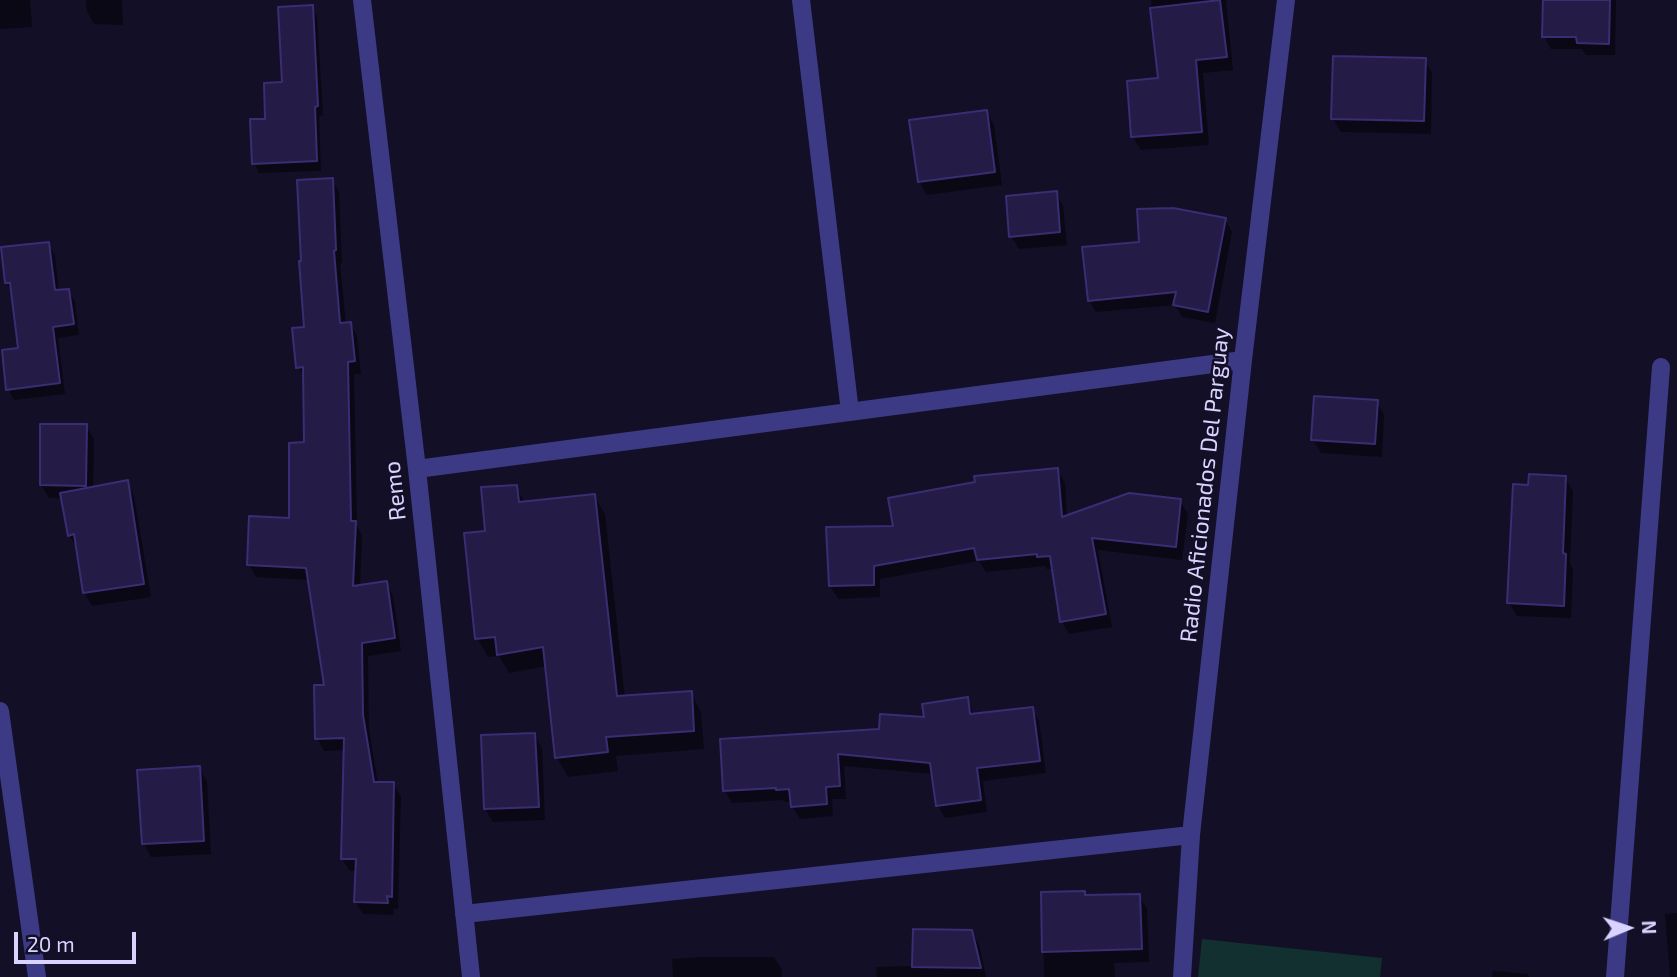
<!DOCTYPE html>
<html>
<head>
<meta charset="utf-8">
<style>
	body { margin:0 }
	#map { position:relative; width:1677px; height:977px; overflow:hidden; background:#130f26; font-family:"Exo 2",sans-serif }
	canvas { display:block }
	.north { position:absolute; left:1593px; top:893px; width:70px; height:70px; -webkit-text-stroke:5px #130f26; paint-order:stroke; rotate:88deg; font-size:19px; font-weight:700; line-height:28px; text-align:center; color:#d9d4ff }
	.north::after { content:''; display:block; margin:auto; width:24px; height:32px; background:#d9d4ff; clip-path:polygon(50% 0,100% 100%,50% 72%,0 100%) }
	.scale { position:absolute; left:14px; top:932px; width:122px; height:32px; box-sizing:border-box; border:4px solid #d9d4ff; border-top:0; padding-left:9px; font-size:21px; line-height:24px; white-space:nowrap; color:#d9d4ff; -webkit-text-stroke:5px #130f26; paint-order:stroke }
</style>
</head>
<body>
<div id="map">
<canvas width="1677" height="977"></canvas>
<div class="north">N</div>
<div class="scale">20 m</div>
</div>
<script>
const ctx = document.querySelector('canvas').getContext('2d');
ctx.lineJoin = 'round';
function fillPath(path, color) {
  ctx.fillStyle = color;
  ctx.fill(path, 'evenodd');
}
function toPath(rows) {
  const path = new Path2D();
  for (const r of rows) {
    path.moveTo(r[0], r[1]);
    for (let i = 2; i < r.length; i += 2) path.lineTo(r[i], r[i + 1]);
  }
  return path;
}
function stroke(path, color, width, dash) {
  ctx.strokeStyle = color;
  ctx.lineWidth = width;
  ctx.lineCap = dash ? 'butt' : 'round';
  ctx.setLineDash(dash || []);
  ctx.stroke(path);
}
function write(font, color, halo, rows, align = 'center') {
  ctx.font = font + ' "Exo 2",sans-serif';
  ctx.lineWidth = 5;
  ctx.setLineDash([]);
  ctx.textBaseline = 'middle';
  ctx.strokeStyle = halo;
  ctx.fillStyle = color;
  for (const [text, x, y, turn = 0] of rows) {
    ctx.save();
    ctx.translate(x, y);
    ctx.rotate((+turn || 0) * Math.PI / 180);
    ctx.textAlign = isNaN(turn) ? turn : align;
    if (halo) ctx.strokeText(text, 0, 0);
    ctx.fillText(text, 0, 0);
    ctx.restore();
  }
}
fillPath(toPath([
	[1202,939,1382,958,1380,977,1198,977]
]), '#12302f');
fillPath(toPath([
	[0,0,30,0,32,27,0,29],
	[86,0,122,0,123,25,94,24,87,11],
	[1151,0,1226,0,1233,70,1203,73,1209,145,1141,150,1133,137,1159,80],
	[1545,0,1616,0,1615,55,1586,55,1582,49,1551,49,1544,36],
	[312,7,317,16,323,115,319,116,321,171,259,173,254,163,267,121,284,84],
	[1425,60,1432,73,1431,134,1341,132,1333,119],
	[986,112,994,125,1002,185,927,195,919,181],
	[332,180,339,192,342,263,340,263,346,324,350,324,357,336,361,374,354,374,357,526,362,535,360,587,386,583,393,596,401,651,368,656,369,729,378,784,393,784,401,796,398,909,393,908,394,915,363,914,355,902,357,871,350,871,342,859,345,750,324,751,317,738,326,686,310,580,256,577,249,565,291,520,305,444,305,378,298,367],
	[1056,193,1063,206,1067,245,1019,249,1011,236],
	[1225,220,1232,232,1215,323,1182,317,1175,305,1096,312,1089,300],
	[48,244,55,256,59,292,68,290,75,302,79,335,58,338,65,394,14,400,8,389,20,350,14,295,6,283],
	[1377,401,1384,415,1382,457,1321,453,1313,440],
	[86,426,94,439,93,488,127,482,134,496,151,597,92,606,84,592,77,548,69,535,63,498,49,498,41,485],
	[1057,470,1065,483,1067,517,1180,501,1188,514,1182,560,1098,550,1112,627,1069,634,1062,621,1053,569,1047,569,1045,566,986,572,979,561,880,579,880,597,838,599,830,586,895,527],
	[1565,478,1573,491,1570,564,1573,569,1571,618,1517,616,1509,603,1530,486],
	[516,487,525,503,594,496,605,514,625,698,691,693,701,712,704,749,616,756,618,771,568,777,557,758,547,666,509,673,499,656,488,657,477,638,487,532],
	[967,699,974,715,1032,709,1039,721,1046,773,983,781,987,812,945,818,938,806,934,774,844,766,846,799,832,799,833,816,800,819,792,806,792,802,785,802,784,800,732,803,725,791,881,730,926,719],
	[534,735,542,748,545,820,493,822,485,809],
	[199,768,207,781,211,854,151,857,144,843],
	[1043,893,1084,893,1086,897,1139,896,1147,909,1149,962,1114,963,1115,977,1044,977],
	[1677,913,1677,977,1670,977,1665,914],
	[971,932,979,944,986,977,877,977,876,967,914,966],
	[702,957,774,957,782,970,782,977,673,977,672,959],
	[1493,971,1528,974,1529,977,1492,977]
]), '#0007');
const building = toPath([
	[1220,0,1227,57,1196,60,1202,132,1131,137,1127,81,1158,78,1150,8,1220,0],
	[1543,0,1610,0,1609,44,1577,43,1576,37,1542,37,1543,0],
	[313,5,318,106,315,107,317,161,252,164,250,119,265,119,264,83,282,82,278,7,313,5],
	[1333,56,1426,58,1424,121,1331,119,1333,56],
	[987,110,995,172,918,182,909,120,987,110],
	[333,178,336,250,334,251,340,323,351,322,355,361,348,362,351,521,356,521,353,586,387,581,395,638,362,643,363,715,374,782,394,782,392,897,387,896,388,903,354,902,356,859,341,859,344,738,315,739,314,685,324,685,306,568,247,565,249,516,289,518,289,443,304,442,303,367,296,368,292,328,304,327,299,261,301,261,297,180,333,178],
	[1057,191,1060,232,1009,237,1006,196,1057,191],
	[1173,208,1226,218,1208,312,1173,305,1176,292,1088,301,1082,247,1139,242,1137,209,1173,208],
	[49,242,55,290,69,289,74,324,53,327,60,383,6,390,2,350,18,348,10,283,5,283,1,247,49,242],
	[1314,396,1378,400,1375,444,1311,440,1314,396],
	[40,424,87,424,86,486,40,485,40,424],
	[1058,468,1062,517,1129,493,1181,499,1176,547,1092,538,1106,614,1060,622,1050,556,1037,557,1037,554,977,560,974,548,874,566,874,585,829,586,826,527,893,526,888,498,975,482,974,476,1058,468],
	[1529,474,1566,476,1563,553,1566,554,1564,606,1507,603,1513,484,1528,485,1529,474],
	[128,480,144,584,83,593,74,534,68,536,60,493,128,480],
	[517,485,519,502,595,494,617,696,692,691,694,731,606,737,608,752,555,758,543,647,497,655,495,637,475,639,464,533,485,531,481,487,517,485],
	[968,697,970,714,1033,707,1040,761,977,768,981,800,936,806,930,763,838,754,840,786,826,787,827,804,791,807,789,789,776,790,776,788,723,791,720,739,879,729,880,714,924,717,922,704,968,697],
	[535,733,539,807,484,809,481,735,535,733],
	[200,766,204,841,142,844,137,770,200,766],
	[1085,891,1085,895,1140,894,1142,949,1042,952,1041,892,1085,891],
	[913,929,972,930,981,968,912,967,913,929]
]);
fillPath(building, '#241b47');
stroke(building, '#3b2d73', 2);
stroke(toPath([
	[362,0,417,469,471,977],
	[801,0,850,412],
	[417,469,1243,360],
	[0,711,37,977],
	[464,914,1191,835],
	[1182,977,1191,835,1243,360,1286,0],
	[1615,977,1661,367]
]), '#3d3a85', 18);
write('23px', '#d9d4ff', '#130f26', [
	["Radio Aficionados Del Parguay",1205,485,-84],
	["Remo",395,491,-96]
]);
</script>
</body>
</html>
